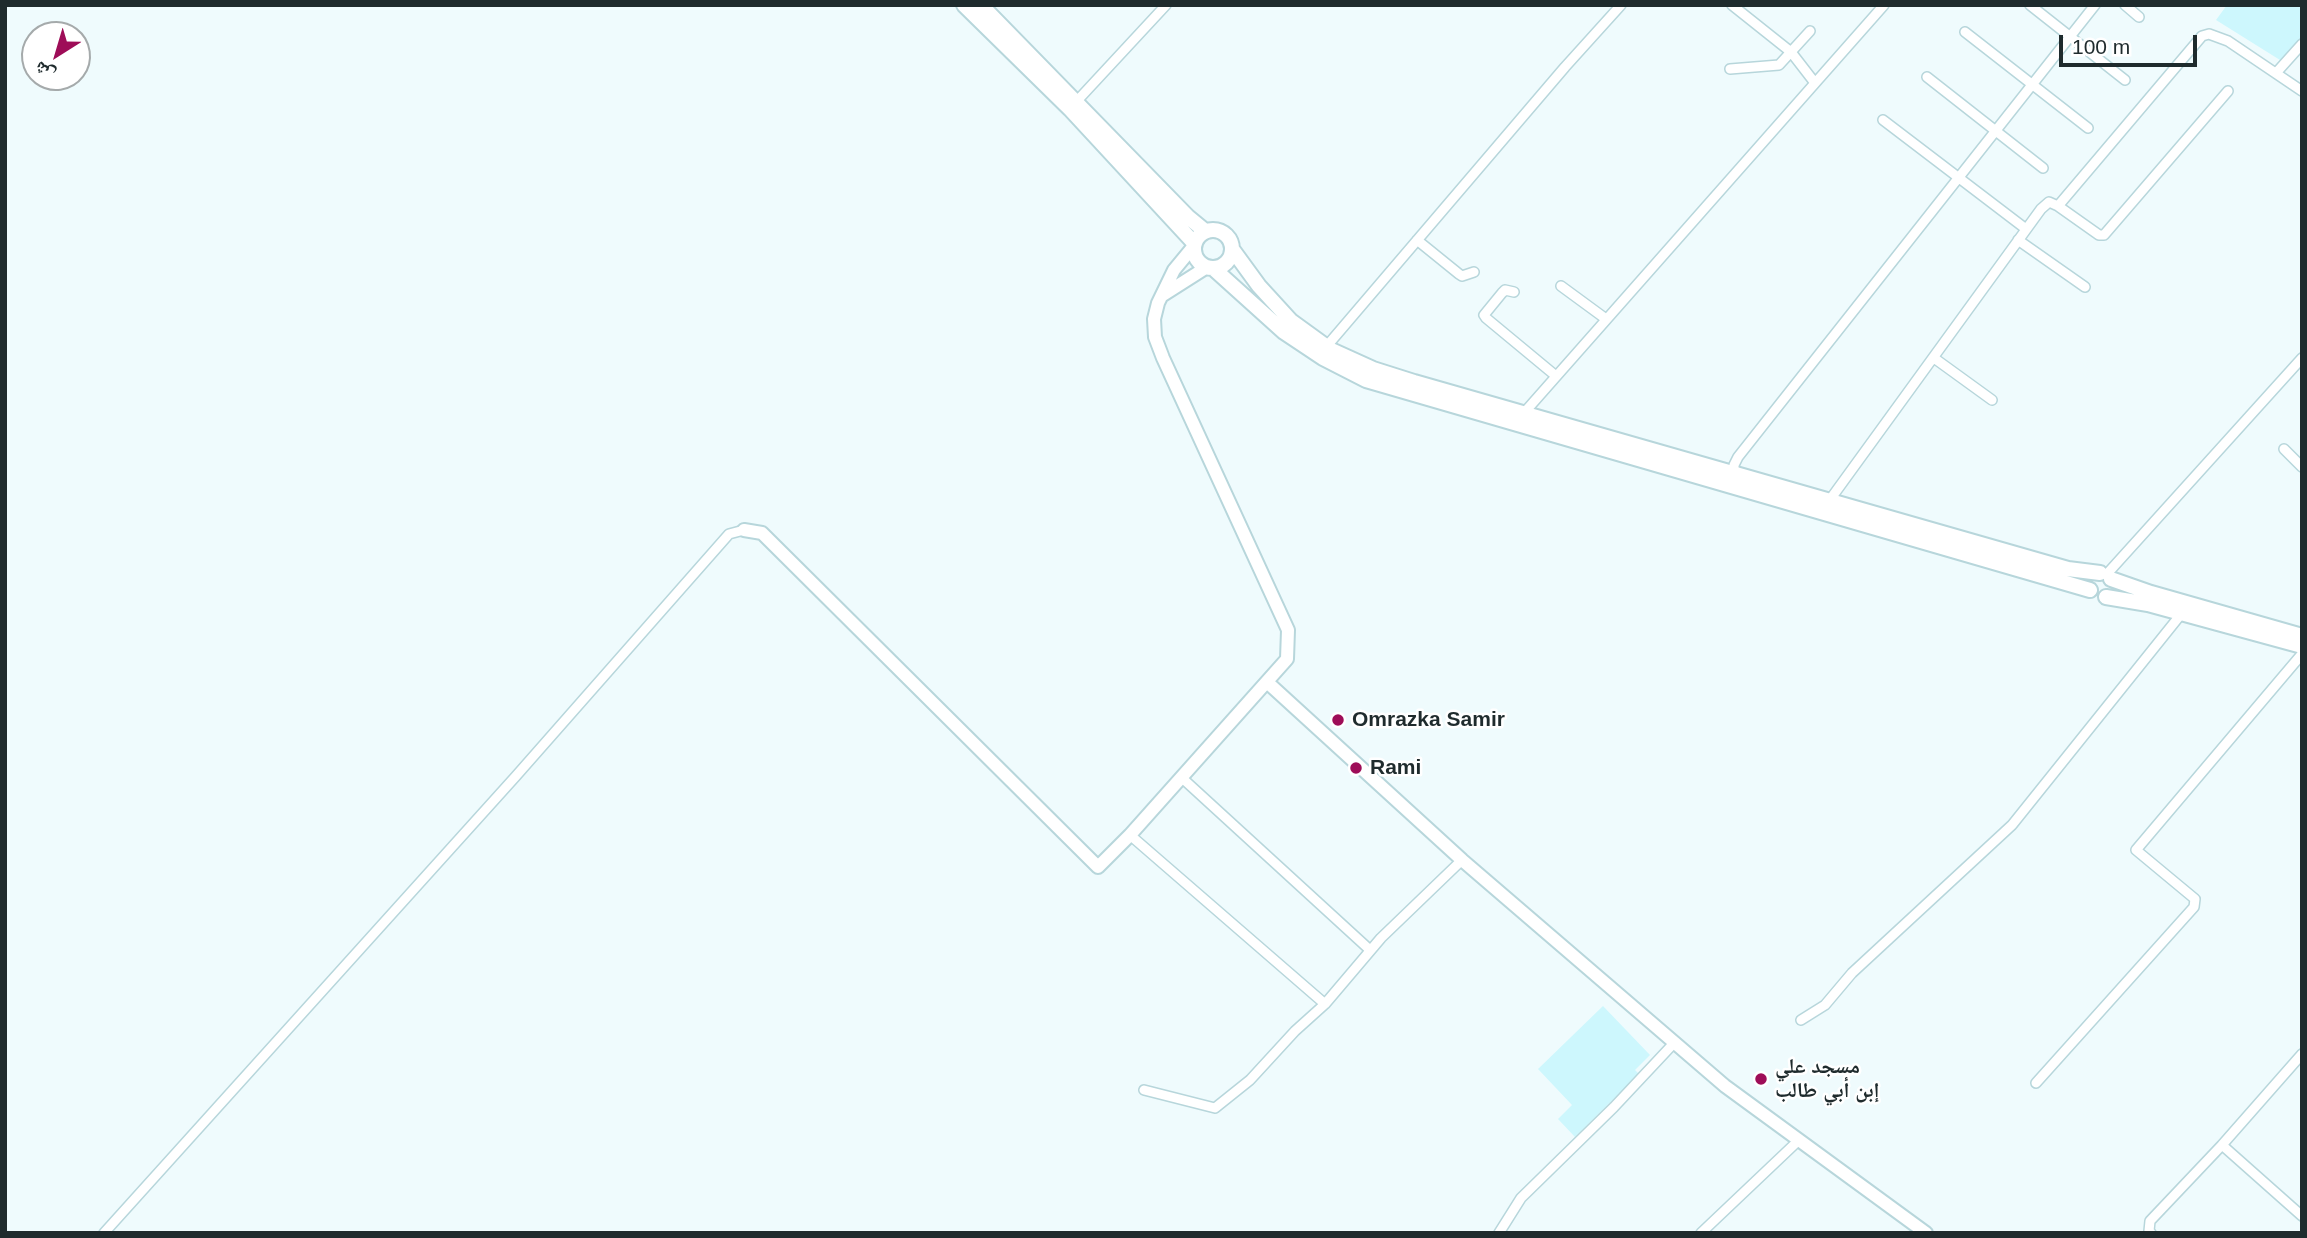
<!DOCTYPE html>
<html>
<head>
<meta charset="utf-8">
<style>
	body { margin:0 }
	#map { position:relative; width:2307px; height:1238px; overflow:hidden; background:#effbfd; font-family:Arial,"Noto Naskh Arabic",sans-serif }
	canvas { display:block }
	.frame { position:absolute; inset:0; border:7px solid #1f2b2d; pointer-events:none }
	.north { position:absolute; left:21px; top:21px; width:70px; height:70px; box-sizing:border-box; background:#fff; border:2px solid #a5aaab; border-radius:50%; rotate:217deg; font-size:19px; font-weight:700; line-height:28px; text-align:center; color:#1f2b2d }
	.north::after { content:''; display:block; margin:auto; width:24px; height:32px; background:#9e0d58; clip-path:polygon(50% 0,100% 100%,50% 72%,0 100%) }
	.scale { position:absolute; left:2059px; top:35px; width:138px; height:32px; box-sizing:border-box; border:4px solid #1f2b2d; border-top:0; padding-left:9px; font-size:21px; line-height:24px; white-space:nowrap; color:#1f2b2d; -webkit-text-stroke:5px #fff; paint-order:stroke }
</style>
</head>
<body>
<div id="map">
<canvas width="2307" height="1238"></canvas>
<div class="frame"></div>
<div class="north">ش</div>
<div class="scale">100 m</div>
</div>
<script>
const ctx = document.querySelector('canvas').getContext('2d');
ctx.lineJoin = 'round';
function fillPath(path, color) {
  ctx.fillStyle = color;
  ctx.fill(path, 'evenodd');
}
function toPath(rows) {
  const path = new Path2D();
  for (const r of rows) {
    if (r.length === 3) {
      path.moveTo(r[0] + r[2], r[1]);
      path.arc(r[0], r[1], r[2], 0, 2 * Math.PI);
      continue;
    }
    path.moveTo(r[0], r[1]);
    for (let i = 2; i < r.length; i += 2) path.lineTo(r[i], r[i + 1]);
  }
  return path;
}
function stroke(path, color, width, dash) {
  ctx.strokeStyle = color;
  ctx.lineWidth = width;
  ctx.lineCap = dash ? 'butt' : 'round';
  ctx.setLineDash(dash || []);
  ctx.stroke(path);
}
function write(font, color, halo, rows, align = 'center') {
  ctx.font = font + ' Arial,"Noto Naskh Arabic",sans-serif';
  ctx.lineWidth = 5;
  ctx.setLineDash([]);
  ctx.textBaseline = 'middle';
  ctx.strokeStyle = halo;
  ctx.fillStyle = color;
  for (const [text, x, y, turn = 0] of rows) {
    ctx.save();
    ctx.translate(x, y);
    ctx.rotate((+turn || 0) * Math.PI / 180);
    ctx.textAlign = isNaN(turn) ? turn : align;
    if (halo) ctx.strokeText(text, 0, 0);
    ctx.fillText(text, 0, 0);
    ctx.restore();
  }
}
fillPath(toPath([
	[2227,5,2302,5,2302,37,2280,60,2216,20],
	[1603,1006,1650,1055,1635,1070,1639,1074,1575,1137,1558,1119,1572,1105,1538,1069]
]), '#cdf7fd');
const minor = toPath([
	[1732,5,1791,52,1815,83],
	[2030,5,2125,80],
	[2125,5,2139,17],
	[1965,32,2088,128],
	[1730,69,1779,65,1810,31],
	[2276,73,2302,44],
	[1927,77,2043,168],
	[1076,102,1166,5],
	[1883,120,2026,229],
	[2058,206,2099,235,2104,235,2228,91],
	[1417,240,1459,274,1462,276,1474,272],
	[2018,240,2085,287],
	[1561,286,1606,319],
	[1514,292,1505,290,1502,293,1484,315,1486,318,1556,376],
	[1326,347,1565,67,1621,5],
	[1934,358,1992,400],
	[1523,414,1884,5],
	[2284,449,2302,467],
	[1734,474,1734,465,1738,457,2095,5],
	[1829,501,2041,209,2049,202,2058,206,2202,36,2209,34,2228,41,2302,91],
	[2106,575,2302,358],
	[1181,777,1370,950],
	[1130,835,1325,1004],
	[1801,1020,1825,1005,1852,973,2012,825,2182,613],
	[2036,1083,2194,907,2195,899,2136,850,2302,654],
	[1144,1090,1215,1108,1250,1080,1295,1031,1325,1004,1381,938,1462,860],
	[2222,1145,2302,1054],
	[104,1233,516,776,729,534,744,530],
	[1499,1233,1521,1198,1614,1107,1675,1042],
	[1701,1233,1799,1140],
	[2151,1233,2149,1231,2150,1221,2222,1145,2302,1216]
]);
const secondary = toPath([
	[1163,295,1207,267],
	[744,530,762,533,1098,867,1130,835,1287,659,1288,630,1163,358,1155,337,1154,319,1158,303,1174,270,1193,247],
	[1267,682,1462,860,1725,1086,1926,1233]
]);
const trunk = toPath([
	[964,5,1070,109,1194,243],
	[981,5,1188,217,1205,231],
	[1213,249,19],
	[1232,249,1259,286,1291,321,1331,350,1373,369,1414,382,2068,569,2100,573],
	[1213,268,1284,332,1323,358,1366,380,2090,590],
	[2111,579,2151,593,2302,636],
	[2106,597,2148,604,2302,646]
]);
stroke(minor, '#b7d6db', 12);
stroke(secondary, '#b7d6db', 16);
stroke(trunk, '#b7d6db', 18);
stroke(minor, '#fff', 9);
stroke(secondary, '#fff', 12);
stroke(trunk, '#fff', 14);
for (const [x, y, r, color] of [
	[1338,720,7,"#9e0d58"],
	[1356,768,7,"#9e0d58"],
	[1761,1079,7,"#9e0d58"]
]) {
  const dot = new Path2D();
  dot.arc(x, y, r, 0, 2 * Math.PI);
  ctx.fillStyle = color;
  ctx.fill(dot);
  stroke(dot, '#fff', 2.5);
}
write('bold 21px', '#1f2b2d', '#fff', [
	["Omrazka Samir",1352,720],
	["Rami",1370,768],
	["مسجد علي",1775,1067],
	["إبن أبي طالب",1775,1091]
], 'left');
</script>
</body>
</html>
